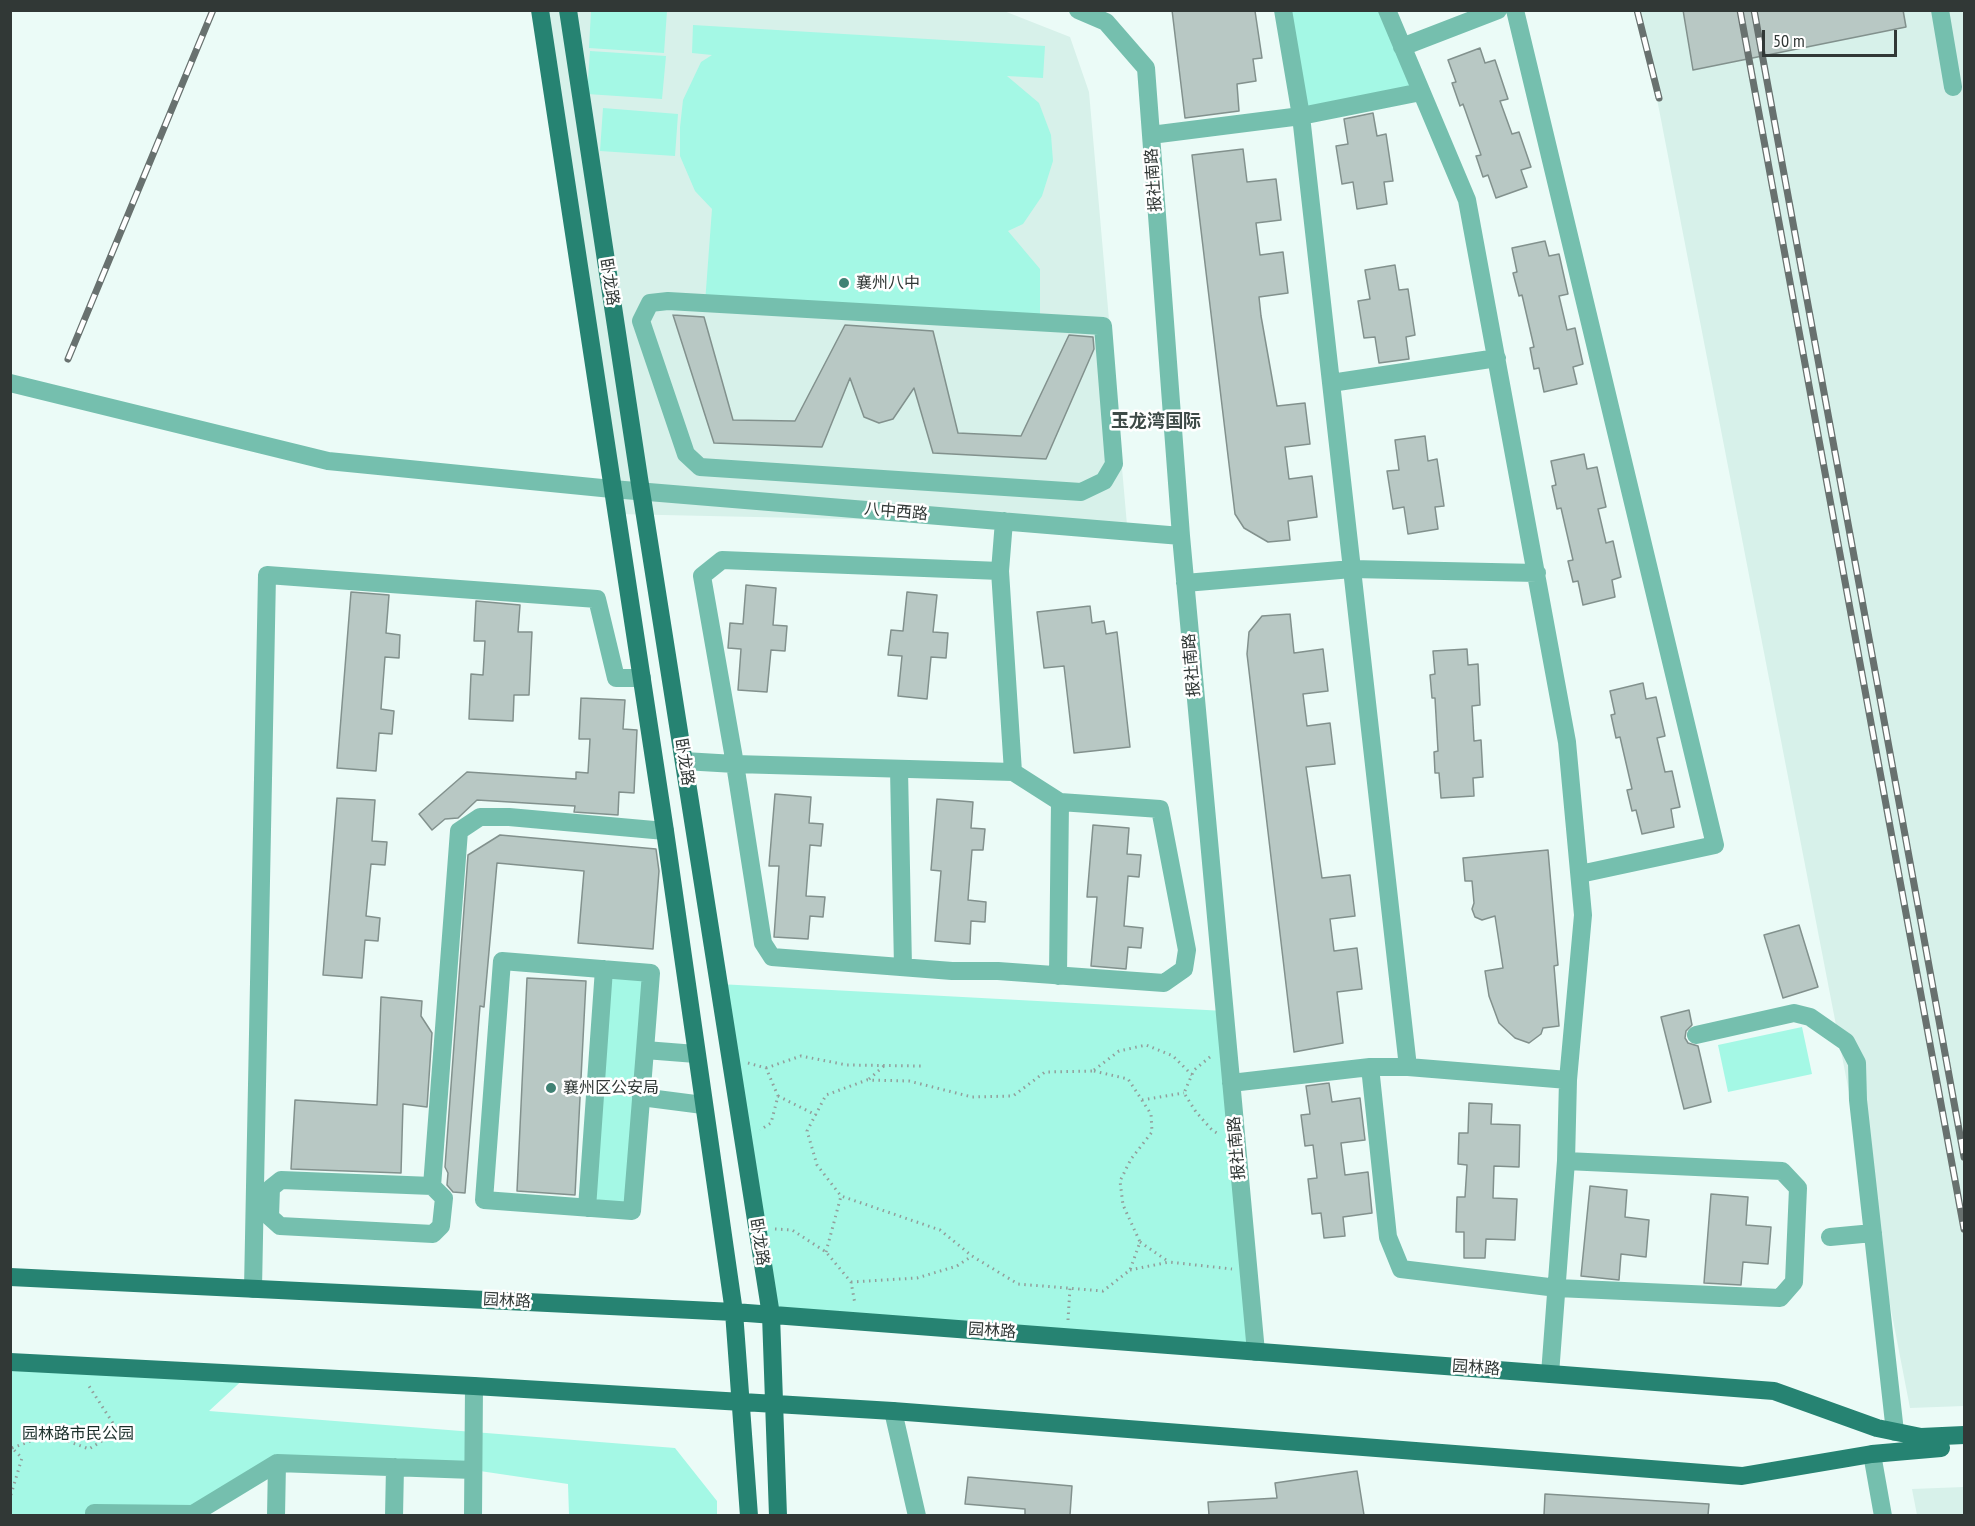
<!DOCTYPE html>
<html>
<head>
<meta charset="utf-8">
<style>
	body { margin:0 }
	#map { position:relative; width:1975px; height:1526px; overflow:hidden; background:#ebfbf7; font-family:"PT Sans Narrow",sans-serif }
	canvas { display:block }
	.frame { position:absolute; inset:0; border:12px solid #313836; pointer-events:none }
	.scale { position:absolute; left:1762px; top:30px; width:135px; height:27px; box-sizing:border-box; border:3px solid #313836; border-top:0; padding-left:8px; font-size:18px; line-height:21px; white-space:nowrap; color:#313836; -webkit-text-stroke:4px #fff; paint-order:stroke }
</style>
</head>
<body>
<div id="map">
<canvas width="1975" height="1526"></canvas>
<div class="frame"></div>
<div class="scale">50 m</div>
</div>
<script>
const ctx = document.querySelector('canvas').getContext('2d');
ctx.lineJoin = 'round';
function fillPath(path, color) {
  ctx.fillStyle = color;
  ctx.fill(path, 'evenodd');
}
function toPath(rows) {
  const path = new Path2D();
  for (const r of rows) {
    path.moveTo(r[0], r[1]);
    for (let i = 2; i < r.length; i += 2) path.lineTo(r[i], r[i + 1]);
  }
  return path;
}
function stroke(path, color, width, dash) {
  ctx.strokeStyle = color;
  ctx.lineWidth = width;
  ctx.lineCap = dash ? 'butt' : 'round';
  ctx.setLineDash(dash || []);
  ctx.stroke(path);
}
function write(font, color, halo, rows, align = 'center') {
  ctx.font = font + ' "PT Sans Narrow","Noto Sans SC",sans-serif';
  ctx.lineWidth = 5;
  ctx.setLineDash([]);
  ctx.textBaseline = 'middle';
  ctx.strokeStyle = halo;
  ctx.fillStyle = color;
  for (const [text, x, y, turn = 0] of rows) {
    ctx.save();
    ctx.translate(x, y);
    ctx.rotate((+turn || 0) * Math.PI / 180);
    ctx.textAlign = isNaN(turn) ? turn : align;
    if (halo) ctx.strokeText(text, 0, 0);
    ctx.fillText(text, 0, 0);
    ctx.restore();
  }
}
fillPath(toPath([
	[540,11,1004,11,1070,37,1089,92,1127,525,616,514],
	[1640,11,1964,11,1964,1406,1910,1408],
	[1964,1487,1964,1515,1917,1515,1912,1489]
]), '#d7f1ea');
fillPath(toPath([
	[591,11,667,11,664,53,589,48],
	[1277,11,1387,11,1421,92,1301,116],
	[693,25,1045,46,1043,78,1007,76,1039,103,1051,135,1053,161,1042,196,1023,224,1008,231,1040,269,1040,323,705,303,712,209,695,191,680,156,680,127,683,100,701,62,712,55,692,53],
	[590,51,666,56,662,99,587,94],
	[603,108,678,114,675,156,600,151],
	[604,969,651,973,632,1211,587,1208],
	[719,984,1225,1011,1256,1352,771,1315],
	[1802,1027,1812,1074,1728,1092,1718,1045],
	[10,1362,249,1374,209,1411,675,1448,717,1501,717,1515,569,1515,568,1484,473,1470,277,1463,199,1511,94,1516,11,1515]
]), '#a4f8e5');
const building = toPath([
	[1172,10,1255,11,1262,58,1253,59,1256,81,1237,84,1239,111,1185,118,1172,10],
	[1683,10,1903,10,1906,27,1693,70,1683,10],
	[1480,48,1485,63,1495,60,1508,99,1500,101,1512,134,1519,132,1531,167,1521,170,1527,187,1496,198,1488,175,1483,177,1476,156,1481,155,1463,104,1460,106,1452,83,1456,82,1448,60,1480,48],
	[1373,113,1377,136,1386,134,1393,181,1384,182,1387,204,1357,209,1353,182,1342,184,1336,146,1348,144,1344,119,1373,113],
	[1243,149,1247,182,1276,179,1281,220,1256,223,1260,255,1283,252,1288,293,1259,297,1261,316,1277,406,1305,403,1310,444,1285,447,1289,479,1312,476,1317,517,1288,521,1290,540,1268,542,1244,528,1235,514,1192,155,1243,149],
	[1545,241,1549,256,1559,254,1568,294,1559,296,1567,330,1575,328,1583,364,1573,367,1577,384,1544,392,1539,368,1534,369,1530,348,1534,347,1522,295,1519,296,1513,273,1517,272,1512,248,1545,241],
	[1395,265,1399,290,1408,289,1415,335,1406,337,1409,359,1379,363,1375,337,1364,338,1358,301,1370,299,1365,270,1395,265],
	[673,315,704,317,733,420,795,421,845,325,933,331,958,433,1021,436,1069,335,1093,337,1094,349,1046,459,933,453,914,388,893,419,879,423,864,417,850,378,822,447,714,443,673,315],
	[1425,436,1428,461,1437,459,1444,506,1435,507,1438,529,1408,534,1404,507,1393,509,1387,471,1399,470,1395,440,1425,436],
	[1584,454,1587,469,1597,467,1606,507,1598,509,1606,543,1613,541,1621,577,1612,580,1615,597,1583,605,1578,581,1573,582,1568,561,1573,560,1561,508,1557,509,1552,486,1556,485,1551,461,1584,454],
	[746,585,776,588,773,625,787,626,785,651,771,650,767,692,738,690,741,649,728,648,730,623,743,624,746,585],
	[351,592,389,595,386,633,400,635,399,658,385,657,381,709,394,711,392,734,379,733,376,771,337,768,351,592],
	[907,592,937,595,933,632,948,633,946,658,931,657,927,699,898,696,902,656,888,655,891,630,903,631,907,592],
	[476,601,520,605,518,632,532,632,529,695,514,695,513,721,469,719,471,674,483,675,485,641,474,641,476,601],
	[1090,606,1092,623,1104,621,1106,634,1117,632,1130,747,1074,753,1064,666,1044,668,1037,612,1090,606],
	[1290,614,1294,653,1323,649,1328,691,1303,694,1307,726,1330,723,1335,764,1306,767,1322,878,1350,875,1355,916,1330,919,1334,951,1357,948,1362,989,1337,992,1343,1043,1294,1052,1247,654,1249,632,1262,616,1290,614],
	[1467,649,1468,665,1478,664,1480,705,1472,706,1474,741,1481,740,1483,777,1473,778,1474,796,1441,798,1439,773,1435,773,1434,752,1438,751,1435,698,1432,698,1430,675,1435,674,1433,651,1467,649],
	[1643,683,1646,699,1656,697,1665,736,1657,738,1665,772,1672,771,1680,807,1671,809,1674,827,1642,834,1636,810,1632,811,1627,790,1632,789,1620,737,1616,738,1611,715,1615,714,1610,691,1643,683],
	[581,698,625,700,623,729,637,730,634,793,619,792,618,815,574,812,575,806,477,800,458,818,445,819,432,830,419,814,467,772,576,779,576,772,588,773,590,739,579,739,581,698],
	[775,794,811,797,809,823,823,824,821,846,810,845,806,896,825,897,823,917,810,916,808,939,774,937,779,866,769,866,775,794],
	[337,798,375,800,372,841,387,842,385,865,371,864,366,916,380,918,378,941,365,940,362,978,323,975,337,798],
	[937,799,973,802,971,828,985,829,983,850,972,850,968,900,986,902,985,922,971,921,970,944,935,941,941,871,931,870,937,799],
	[1093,825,1129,828,1127,854,1141,855,1139,877,1128,876,1124,926,1143,928,1141,948,1128,947,1126,969,1091,966,1097,897,1087,897,1093,825],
	[500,835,656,849,659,871,653,949,578,943,584,871,497,863,484,1007,480,1006,465,1193,453,1192,447,1185,448,1173,445,1167,468,855,500,835],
	[1548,850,1558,965,1554,966,1559,1026,1543,1028,1541,1034,1529,1043,1515,1038,1499,1023,1489,996,1485,971,1503,968,1495,916,1482,920,1475,917,1472,909,1474,903,1472,881,1465,881,1463,858,1548,850],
	[1799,925,1818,987,1783,998,1764,935,1799,925],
	[527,978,586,981,575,1195,517,1191,527,978],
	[381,997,422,1001,421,1016,432,1033,427,1107,403,1104,401,1173,291,1169,295,1100,377,1105,381,997],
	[1689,1010,1692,1025,1686,1031,1685,1038,1688,1043,1698,1046,1711,1102,1684,1109,1661,1017,1689,1010],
	[1329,1083,1332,1102,1360,1098,1365,1140,1341,1143,1345,1175,1368,1172,1372,1213,1343,1217,1345,1236,1324,1238,1321,1213,1312,1214,1308,1179,1317,1178,1313,1145,1305,1146,1301,1115,1310,1114,1306,1086,1329,1083],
	[1469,1103,1492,1104,1491,1124,1520,1125,1519,1167,1494,1166,1493,1198,1517,1199,1515,1240,1486,1239,1485,1258,1464,1258,1464,1232,1456,1232,1457,1197,1465,1197,1467,1165,1458,1164,1459,1133,1468,1133,1469,1103],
	[1590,1186,1627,1190,1625,1217,1649,1220,1646,1257,1621,1254,1619,1280,1581,1276,1590,1186],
	[1711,1194,1748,1197,1746,1225,1771,1227,1768,1264,1743,1262,1741,1285,1704,1283,1711,1194],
	[1357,1471,1364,1515,1209,1515,1208,1502,1277,1498,1275,1483,1357,1471],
	[968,1477,1072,1486,1070,1515,1025,1515,1025,1509,965,1504,968,1477],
	[1545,1494,1709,1504,1708,1515,1544,1515,1545,1494]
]);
fillPath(building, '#b8c8c4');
stroke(building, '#82918d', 1.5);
stroke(toPath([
	[1210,1057,1194,1070,1184,1093,1196,1112,1212,1130,1217,1133],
	[748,1063,766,1068,778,1096,771,1123,760,1130],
	[766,1068,801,1056,847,1065,922,1066],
	[1094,1070,1119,1051,1146,1045,1173,1056,1192,1075],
	[1094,1071,1128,1079,1151,1114,1152,1132,1131,1159,1120,1181,1123,1205,1140,1242,1130,1270,1103,1291,1018,1284,972,1256,940,1230,841,1196,817,1165,807,1131,826,1095,867,1080,909,1081,972,1097,1013,1096,1045,1072,1094,1071],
	[869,1079,884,1066],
	[778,1096,816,1115],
	[1142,1100,1184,1093],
	[775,1229,792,1230,826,1252,851,1282,855,1304],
	[1140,1242,1169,1262],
	[826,1252,841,1196],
	[1130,1270,1169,1262,1232,1269],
	[851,1282,917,1278,957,1266,972,1256],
	[1068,1320,1070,1288],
	[10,1446,22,1458,10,1498],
	[12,1448,49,1434,89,1449,118,1431,87,1383]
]), '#929e9b', 3, [1.5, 4.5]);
stroke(toPath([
	[1078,10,1106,22,1146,68,1181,536,1256,1352],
	[1387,10,1467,200,1567,742,1583,915,1568,1080,1566,1161,1550,1374],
	[1515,10,1715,845,1580,874],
	[1940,10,1953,87],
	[1402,47,1498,10],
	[1421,92,1301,116,1408,1067,1568,1080],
	[1151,135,1301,116,1283,10],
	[668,301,1103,326,1114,464,1104,481,1081,492,700,467,686,454,641,321,650,303,668,301],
	[10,383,328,461,612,489,1181,536],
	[1331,383,1497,358],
	[1004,521,1000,571,1013,772],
	[1185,583,1352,569,1537,573],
	[684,761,735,764,1013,772,1060,802,1160,809,1187,950,1184,969,1164,983,998,971,952,971,772,957,763,943,735,764,702,576,722,560,1000,571],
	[899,769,903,967],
	[1058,976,1060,802],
	[1696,1035,1794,1013,1810,1017,1846,1042,1857,1063,1858,1100,1895,1432],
	[645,1050,632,1211,484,1200,502,961,651,973,645,1050,696,1054],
	[1370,1067,1408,1067],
	[1231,1083,1370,1067,1388,1237,1401,1269,1557,1288,1780,1298,1794,1282,1798,1188,1782,1171,1566,1161],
	[641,1097,703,1105],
	[432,1186,281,1180,271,1188,270,1217,280,1226,433,1234,441,1226,444,1198,432,1186,459,831,480,817,509,817,665,831],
	[587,1208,604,969],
	[1830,1237,1873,1233],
	[253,1289,267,575,597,599,616,678,642,678],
	[893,1411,917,1516],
	[1872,1454,1883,1516],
	[94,1516,94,1513,193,1514,277,1463,473,1470],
	[276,1516,277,1463],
	[394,1516,395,1467],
	[473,1516,474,1386]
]), '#75bfae', 18);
stroke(toPath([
	[540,10,665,831,734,1312,749,1516],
	[568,10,639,478,771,1315,778,1516],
	[10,1277,734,1312,1774,1391,1877,1428,1921,1437,1964,1435],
	[10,1362,474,1386,893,1411,1742,1476,1872,1454,1941,1448]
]), '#268372', 18);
const rail = toPath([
	[1637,10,1659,98],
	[1740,10,1964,1229],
	[1754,10,1964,1157],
	[68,359,213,10]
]);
stroke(rail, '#68716f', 7);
stroke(rail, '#fff', 4.5, [14]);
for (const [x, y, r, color] of [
	[844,283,6,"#408274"],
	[551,1088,6,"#408274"]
]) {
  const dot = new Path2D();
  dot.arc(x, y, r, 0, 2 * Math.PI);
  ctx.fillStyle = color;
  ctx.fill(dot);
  stroke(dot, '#fff', 2);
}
write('16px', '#313836', '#fff', [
	["报社南路",1154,180,-94],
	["卧龙路",609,282,81],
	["八中西路",896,512,5],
	["报社南路",1192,665,-95],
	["卧龙路",684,762,81],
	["报社南路",1237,1148,-95],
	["卧龙路",759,1242,81],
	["园林路",507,1301,3],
	["园林路",992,1331,4],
	["园林路",1476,1368,4]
]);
write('16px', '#313836', '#fff', [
	["襄州八中",856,283],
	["襄州区公安局",563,1088]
], 'left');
write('16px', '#1b302b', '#fff', [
	["园林路市民公园",78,1434]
]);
write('bold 18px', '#3d4a47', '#fff', [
	["玉龙湾国际",1156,422]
]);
</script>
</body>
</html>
